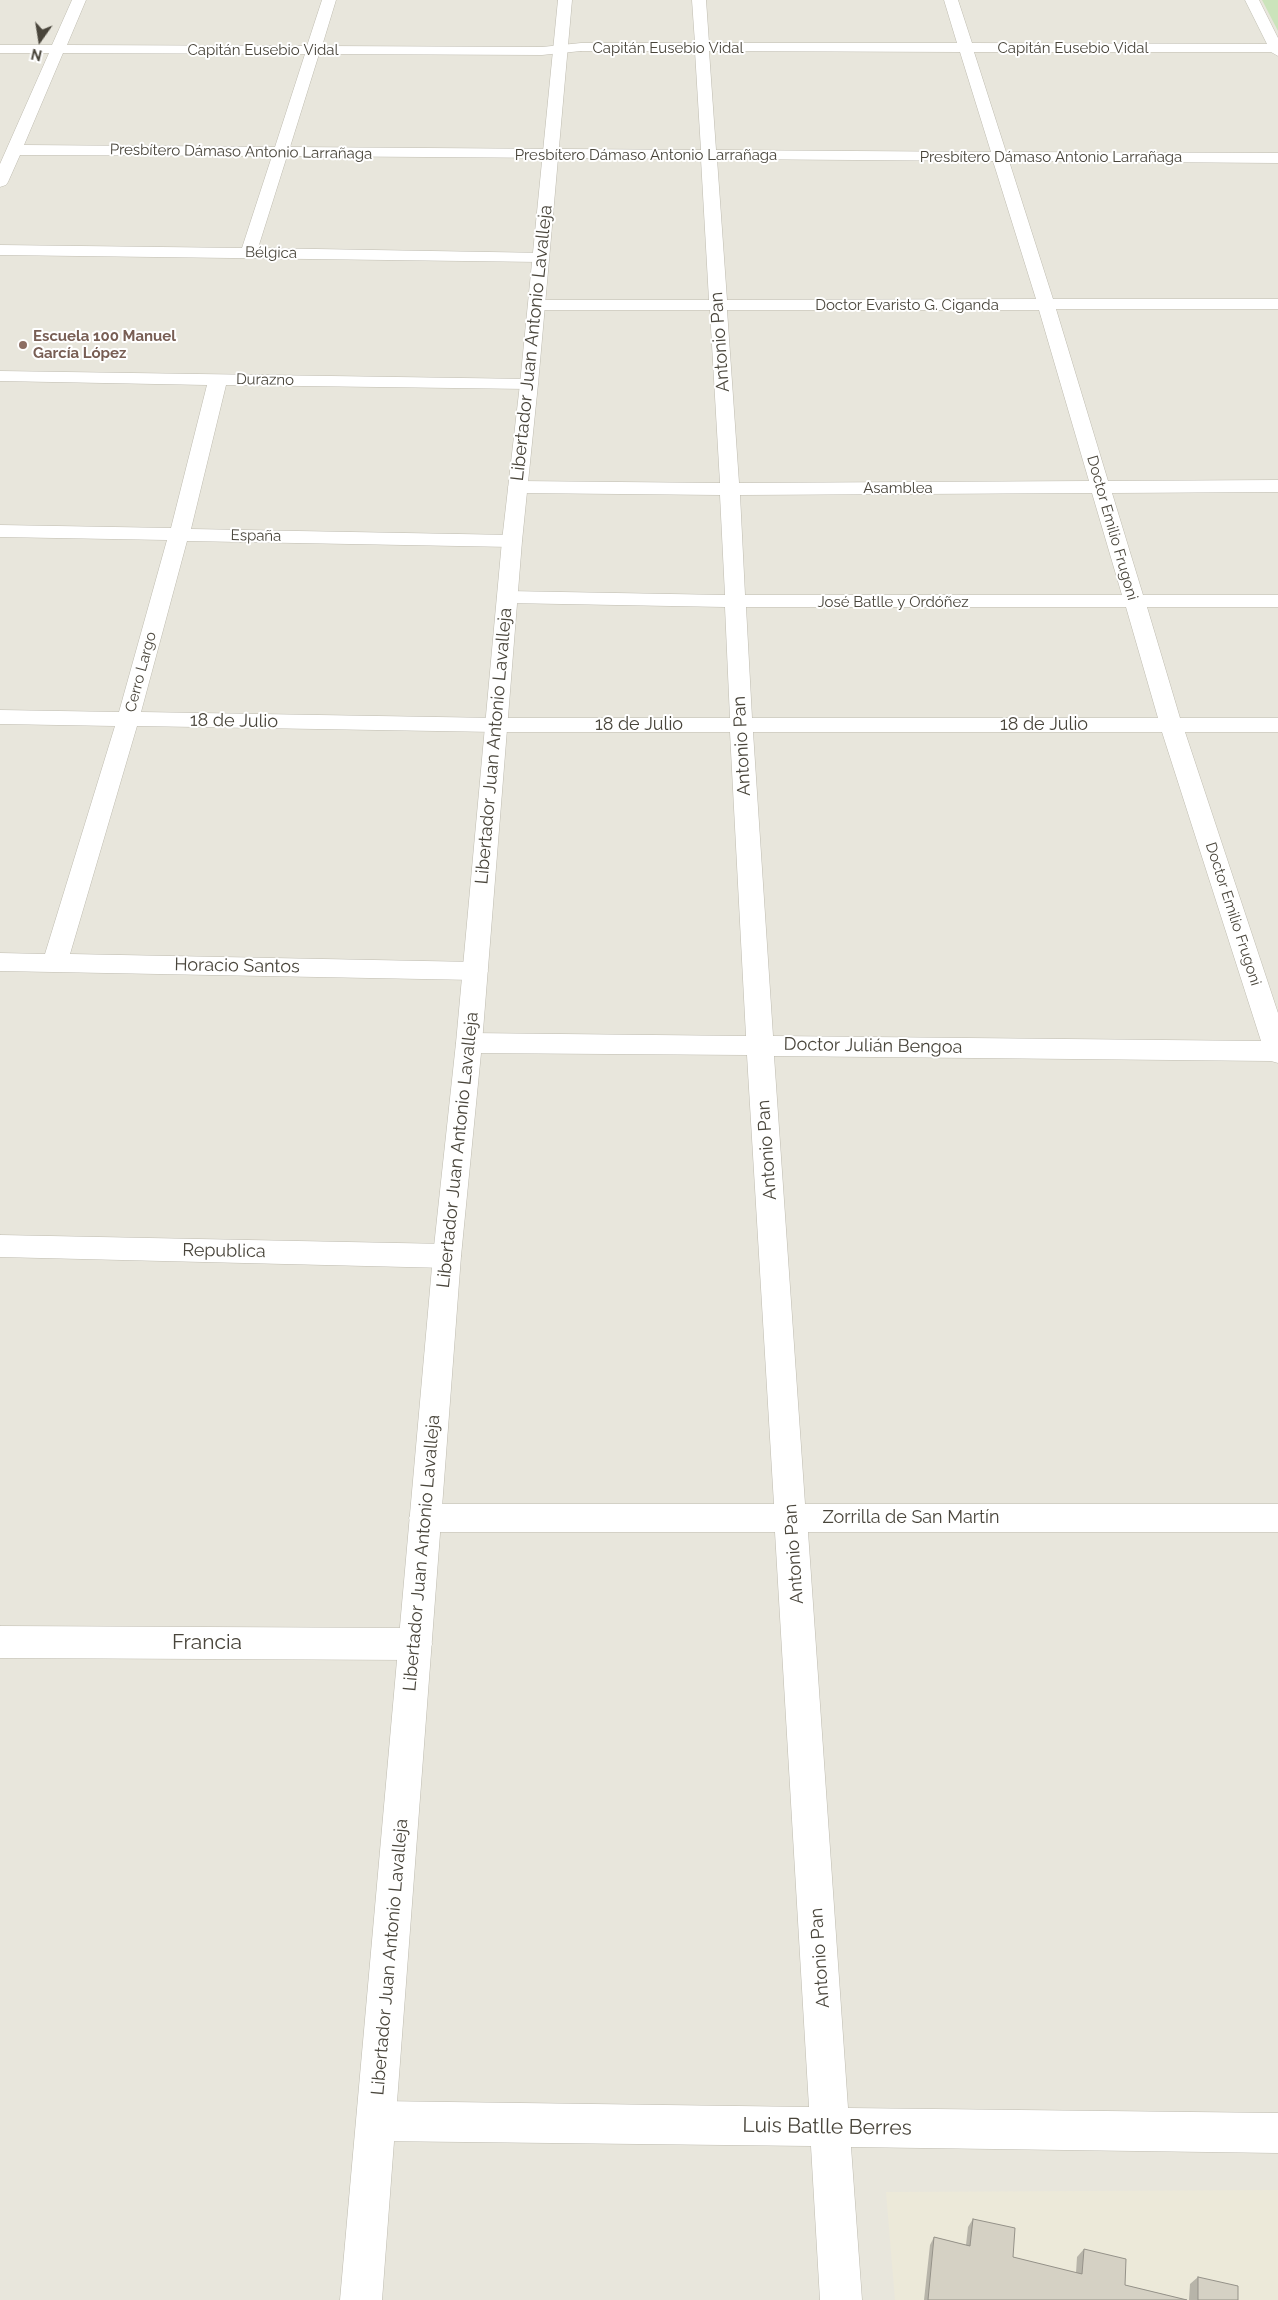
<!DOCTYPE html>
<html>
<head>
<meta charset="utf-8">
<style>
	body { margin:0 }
	#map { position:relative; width:1278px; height:2300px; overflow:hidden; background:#f5f4ed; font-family:Raleway,sans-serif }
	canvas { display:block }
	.north { position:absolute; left:15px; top:15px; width:50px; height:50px; -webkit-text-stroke:4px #fff; paint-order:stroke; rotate:193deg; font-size:14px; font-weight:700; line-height:20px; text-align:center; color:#49453b }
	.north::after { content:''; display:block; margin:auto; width:18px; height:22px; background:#49453b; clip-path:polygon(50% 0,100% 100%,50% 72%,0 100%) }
</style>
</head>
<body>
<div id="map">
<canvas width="1278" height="2300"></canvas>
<div class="north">N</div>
</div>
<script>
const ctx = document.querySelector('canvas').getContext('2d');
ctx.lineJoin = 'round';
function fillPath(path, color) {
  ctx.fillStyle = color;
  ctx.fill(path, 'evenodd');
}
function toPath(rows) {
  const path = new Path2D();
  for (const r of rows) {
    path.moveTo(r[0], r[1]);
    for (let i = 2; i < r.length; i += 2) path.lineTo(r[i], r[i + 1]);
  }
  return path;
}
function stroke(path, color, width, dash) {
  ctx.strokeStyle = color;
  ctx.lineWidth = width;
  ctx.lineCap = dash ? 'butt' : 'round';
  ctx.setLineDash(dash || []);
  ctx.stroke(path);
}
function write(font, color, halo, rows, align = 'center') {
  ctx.font = font + ' Raleway,sans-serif';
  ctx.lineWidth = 4;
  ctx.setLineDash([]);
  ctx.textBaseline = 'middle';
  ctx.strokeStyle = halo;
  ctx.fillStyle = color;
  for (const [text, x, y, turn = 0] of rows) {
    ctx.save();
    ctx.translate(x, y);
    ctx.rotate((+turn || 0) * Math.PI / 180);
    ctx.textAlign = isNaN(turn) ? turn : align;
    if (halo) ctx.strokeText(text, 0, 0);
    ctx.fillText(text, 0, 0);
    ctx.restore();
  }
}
fillPath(toPath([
	[0,0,1278,0,1278,2300,0,2300]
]), '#e8e6dc');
fillPath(toPath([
	[1278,2190,1278,2300,895,2300,886,2192]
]), '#ece9d9');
fillPath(toPath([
	[1262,0,1278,0,1278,31]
]), '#cbe4bb');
const minor = toPath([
	[72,0,86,0,67,45,307,46,322,0,336,0,322,46,542,47,581,43,695,43,692,0,706,0,709,43,957,43,944,0,958,0,972,43,1267,44,1245,0,1259,0,1278,38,1278,56,1271,52,974,52,1006,152,1278,153,1278,163,1009,161,1053,299,1278,299,1278,309,1056,309,1108,481,1278,480,1278,492,1112,493,1143,595,1278,595,1278,607,1147,607,1180,718,1278,718,1278,732,1185,732,1278,1013,1278,1063,1271,1061,774,1056,805,1504,1278,1504,1278,1532,808,1532,848,2108,1278,2113,1278,2153,851,2147,862,2300,820,2300,811,2146,377,2141,363,2135,357,2121,363,2107,377,2101,809,2107,775,1532,425,1532,414,1528,409,1518,414,1508,425,1504,774,1504,747,1055,469,1053,460,1050,456,1043,460,1036,469,1033,746,1036,730,732,496,732,137,726,70,954,475,962,484,965,488,971,484,977,475,980,0,971,0,953,45,954,115,726,0,724,0,710,119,712,167,540,0,537,0,525,171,528,207,385,0,381,0,371,529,379,535,380,538,384,535,388,529,389,226,385,191,529,512,535,519,537,522,541,519,545,512,547,187,541,141,712,496,718,730,718,725,607,507,603,500,601,497,597,500,593,507,591,725,595,720,495,518,493,511,491,508,487,511,483,518,481,720,483,710,310,537,310,531,309,528,305,531,301,537,300,709,300,701,159,287,156,258,248,547,253,549,257,547,261,541,262,0,255,0,245,242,248,272,156,20,155,8,182,6,185,0,187,0,164,49,53,0,53,0,45,52,45,72,0],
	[581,51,695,51,701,150,290,147,319,54,542,55,581,51],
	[709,51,960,52,991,152,716,150,709,51],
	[63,53,305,54,275,147,24,145,63,53],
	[717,159,993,161,1036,299,727,300,717,159],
	[727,310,1039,310,1089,481,739,483,727,310],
	[1092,493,1122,595,745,595,740,495,1092,493],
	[746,607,1126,607,1158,718,752,718,746,607],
	[753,732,1162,732,1261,1041,773,1036,753,732],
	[0,1235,447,1244,457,1248,461,1256,457,1264,447,1268,0,1257,0,1235],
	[0,1626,415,1628,427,1633,432,1644,427,1655,415,1660,0,1658,0,1626]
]);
const tertiary = toPath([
	[558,0,572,0,538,384,522,541,482,1043,461,1256,382,2300,340,2300,433,1256,456,1043,502,541,520,384,558,0]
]);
stroke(minor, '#bfbcb0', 1);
stroke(tertiary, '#bfbcb0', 1);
fillPath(minor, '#fff');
fillPath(tertiary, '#fff');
fillPath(toPath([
	[973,2219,1013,2257,1076,2273,1077,2257,1084,2249,1125,2285,1187,2300,924,2300,930,2245,934,2237,966,2245,968,2227],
	[1198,2277,1238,2300,1189,2300,1190,2284]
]), '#b7b4a9');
const building = toPath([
	[973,2219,1015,2228,1013,2257,1082,2274,1084,2249,1126,2259,1125,2285,1187,2300,928,2300,934,2237,970,2246,973,2219],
	[1198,2277,1238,2286,1238,2300,1198,2300,1198,2277]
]);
fillPath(building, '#d5d1c4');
stroke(building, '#959289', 1);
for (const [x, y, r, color] of [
	[23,345,5,"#8d6e63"]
]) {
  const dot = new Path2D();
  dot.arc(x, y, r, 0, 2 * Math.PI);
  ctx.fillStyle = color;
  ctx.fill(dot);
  stroke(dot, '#fff', 2);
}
write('15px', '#49453b', '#fff', [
	["Capitán Eusebio Vidal",668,48],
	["Capitán Eusebio Vidal",1073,48],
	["Capitán Eusebio Vidal",263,50],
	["Presbítero Dámaso Antonio Larrañaga",241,152,1],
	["Presbítero Dámaso Antonio Larrañaga",646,155],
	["Presbítero Dámaso Antonio Larrañaga",1051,157],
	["Bélgica",271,253,1],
	["Doctor Evaristo G. Ciganda",907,305],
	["Durazno",265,380,1],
	["Asamblea",898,488],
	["Doctor Emilio Frugoni",1112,528,74],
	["España",256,536,1],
	["José Batlle y Ordóñez",893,602],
	["Cerro Largo",141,672,-75],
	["Doctor Emilio Frugoni",1233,914,72]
]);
write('bold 15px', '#785e54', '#fff', [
	["Escuela 100 Manuel",33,336],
	["García López",33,353]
], 'left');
write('18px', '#49453b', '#fff', [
	["Antonio Pan",720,342,-94],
	["Libertador Juan Antonio Lavalleja",532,343,-84],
	["18 de Julio",234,721,1],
	["18 de Julio",639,725],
	["18 de Julio",1044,725],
	["Libertador Juan Antonio Lavalleja",494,746,-85],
	["Antonio Pan",742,746,-93],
	["Horacio Santos",237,966,1],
	["Doctor Julián Bengoa",873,1046,1],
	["Libertador Juan Antonio Lavalleja",458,1150,-84],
	["Antonio Pan",767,1150,-94],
	["Republica",224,1251,1],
	["Zorrilla de San Martín",911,1518],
	["Libertador Juan Antonio Lavalleja",422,1553,-85],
	["Antonio Pan",794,1554,-94],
	["Libertador Juan Antonio Lavalleja",390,1957,-85],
	["Antonio Pan",820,1958,-94]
]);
write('21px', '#49453b', '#fff', [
	["Francia",207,1643],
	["Luis Batlle Berres",827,2127,1]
]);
</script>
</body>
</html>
